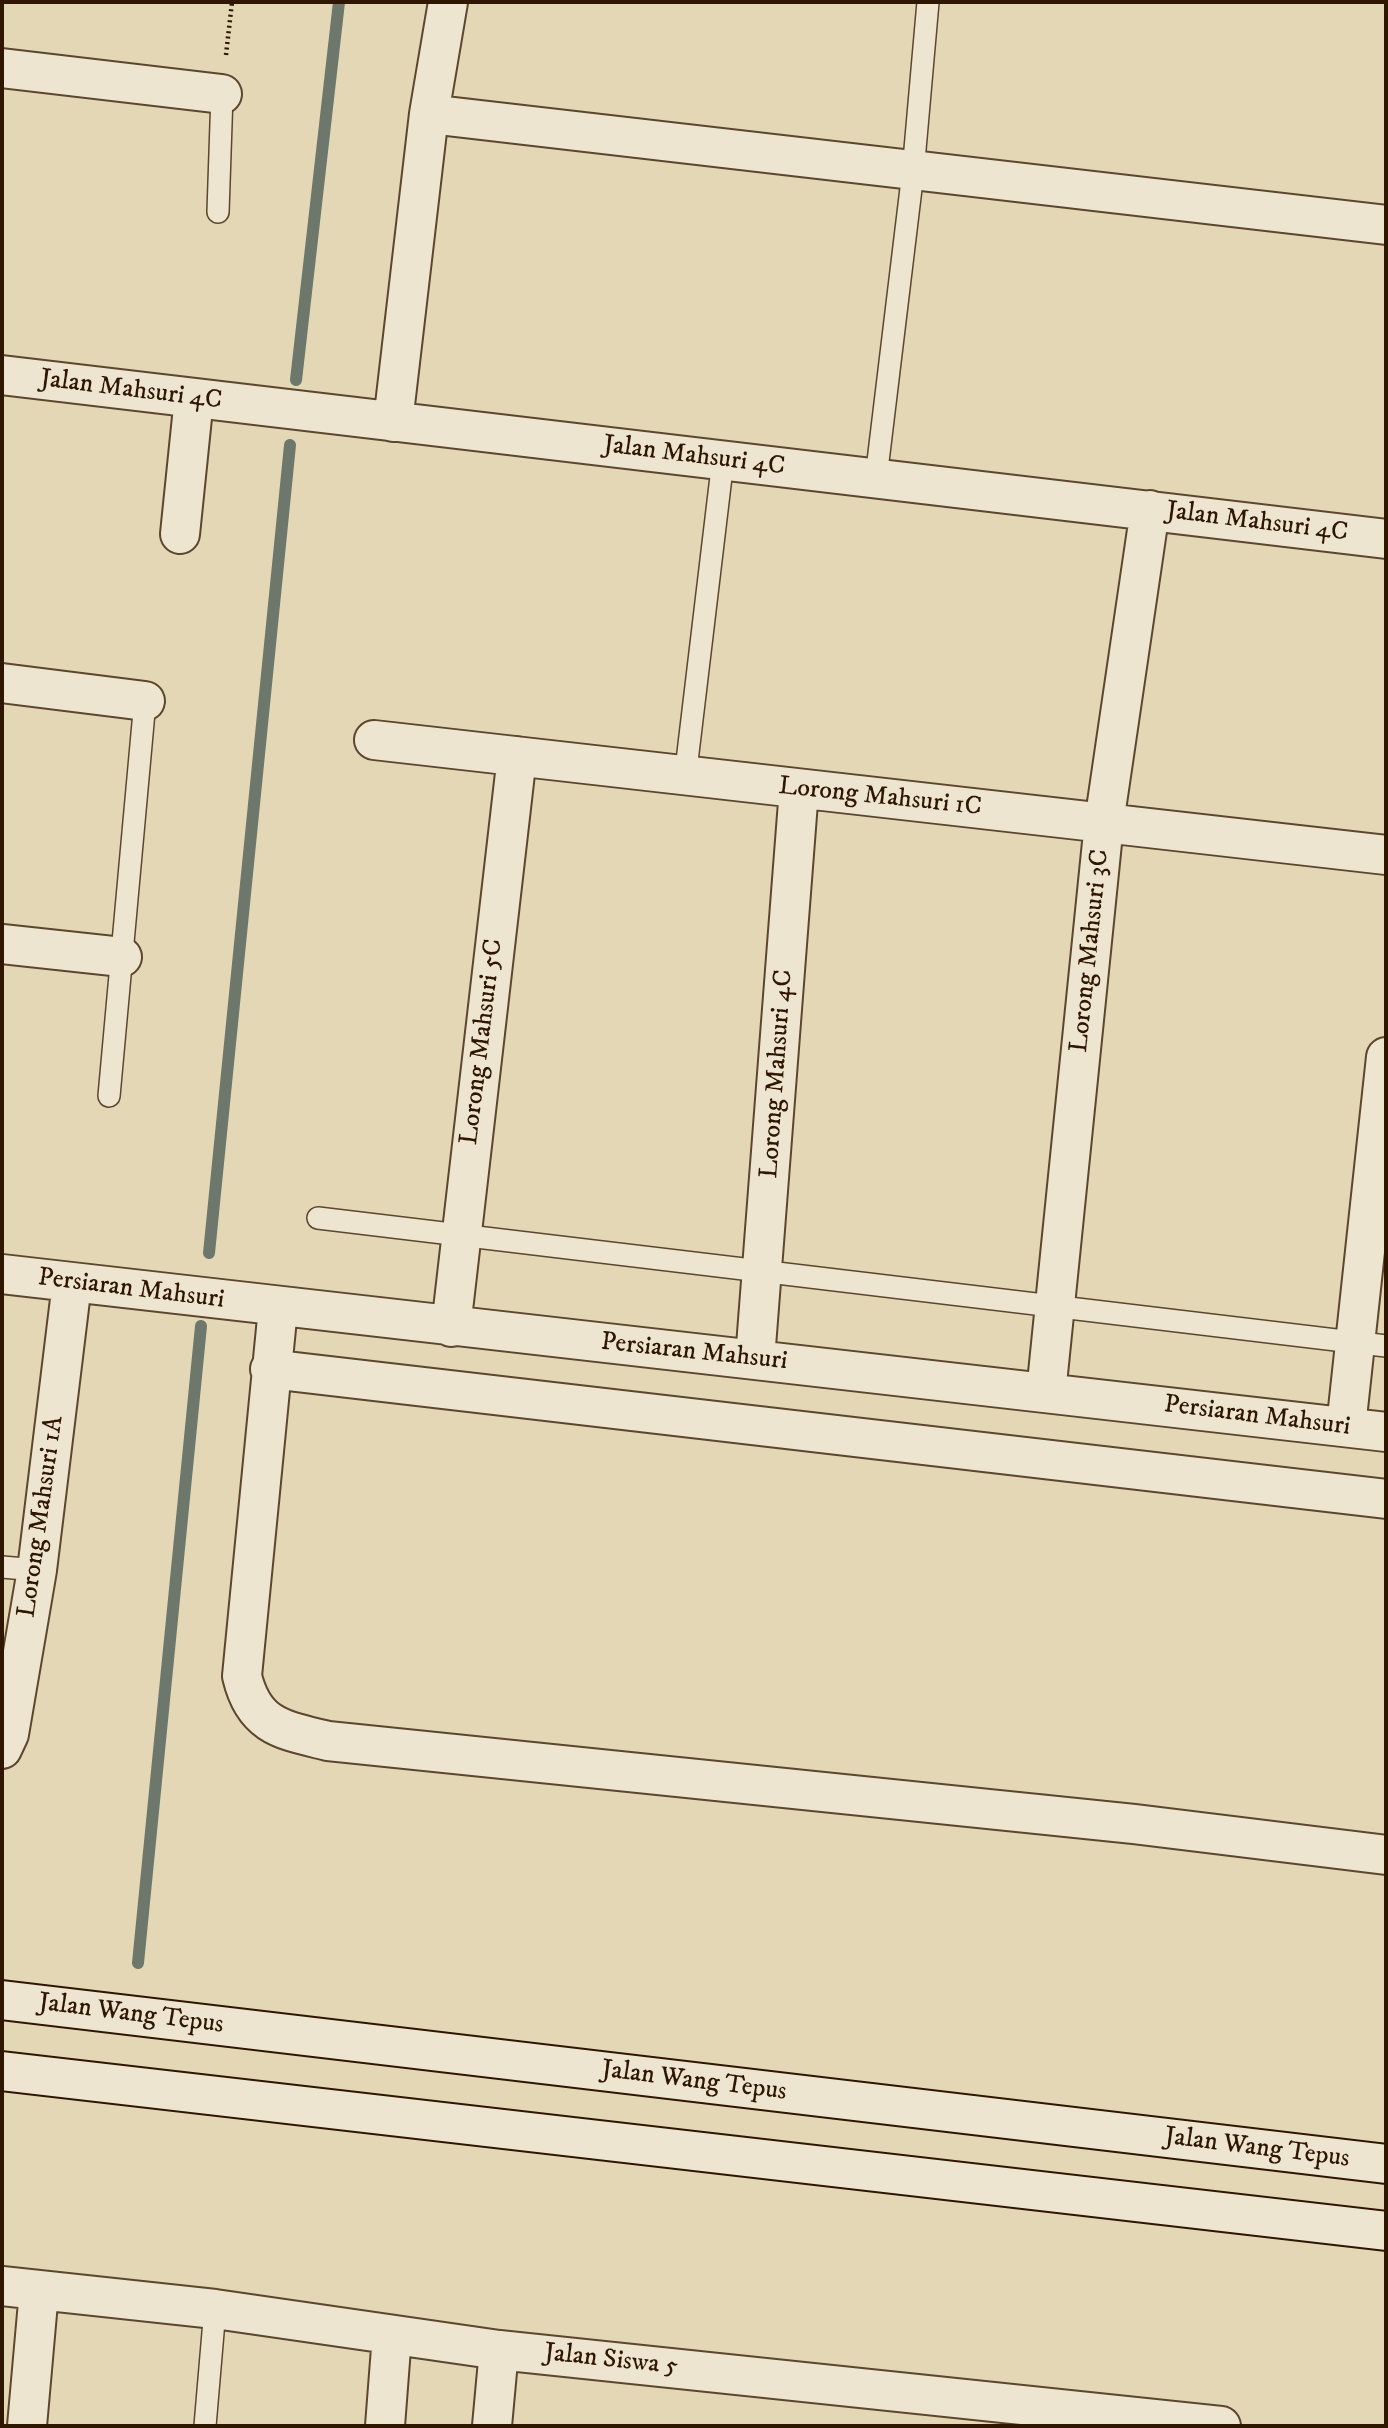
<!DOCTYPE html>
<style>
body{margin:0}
#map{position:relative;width:1388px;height:2428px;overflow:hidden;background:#e3d7b6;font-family:"IM FELL DW Pica",serif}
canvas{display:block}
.frame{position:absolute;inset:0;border:4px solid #2f1600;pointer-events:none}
</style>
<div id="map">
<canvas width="1388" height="2428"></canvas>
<div class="frame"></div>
</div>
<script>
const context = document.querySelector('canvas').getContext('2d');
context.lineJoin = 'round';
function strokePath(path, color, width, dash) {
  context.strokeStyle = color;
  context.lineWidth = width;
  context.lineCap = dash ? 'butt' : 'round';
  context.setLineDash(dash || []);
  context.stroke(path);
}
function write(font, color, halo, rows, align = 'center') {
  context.font = font + ' "IM FELL DW Pica",serif';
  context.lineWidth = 6;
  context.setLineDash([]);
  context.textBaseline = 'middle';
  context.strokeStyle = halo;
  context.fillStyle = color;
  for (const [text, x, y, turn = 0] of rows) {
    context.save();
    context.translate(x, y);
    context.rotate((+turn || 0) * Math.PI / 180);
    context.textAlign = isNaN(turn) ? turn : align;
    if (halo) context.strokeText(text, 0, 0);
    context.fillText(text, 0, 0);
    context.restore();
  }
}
strokePath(new Path2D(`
 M296 380 339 2
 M209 1253 290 445
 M138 1963 201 1326`), '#6d776c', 12);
const service = new Path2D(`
 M218 212 222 94
 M876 478 913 172 928 2
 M685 778 723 460
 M109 1096 145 701
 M318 1218 1386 1346
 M2 1567 37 1570
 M205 2426 215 2309`);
const minor = new Path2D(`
 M2 68 222 94
 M429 114 1386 225
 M2 375 1386 539
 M393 422 429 114 448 2
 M180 534 194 398
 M2 683 145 701
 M374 740 1386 855
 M2 944 122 957
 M2 1274 1386 1432
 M278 1308 242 1676C254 1727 283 1730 328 1741L1134 1824 1386 1855
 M451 1327 517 756
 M755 1359 799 789
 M270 1369 1386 1499
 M1046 1393 1104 823 1150 510
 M1346 1427 1386 1057
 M2 1749 9 1734 37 1570 72 1283
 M2 2286 215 2309 499 2350 1221 2426
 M27 2426 39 2291
 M385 2426 392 2335
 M492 2426 499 2350`);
const secondary = new Path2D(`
 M2 2000 1386 2164
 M2 2071 1386 2231`);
strokePath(service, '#5c462e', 24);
strokePath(minor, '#5c462e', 42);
strokePath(secondary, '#2f1600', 42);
strokePath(new Path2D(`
 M226 55 232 2`), '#2f1600', 4.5, [2, 3.5]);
strokePath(service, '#ede5d0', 21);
strokePath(minor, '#ede5d0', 38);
strokePath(secondary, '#ede5d0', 38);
write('26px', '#2f1600', '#ede5d0', [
 ["Jalan Mahsuri 4C",131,391,7],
 ["Jalan Mahsuri 4C",694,457,7],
 ["Jalan Mahsuri 4C",1257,523,7],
 ["Lorong Mahsuri 1C",880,798,6],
 ["Lorong Mahsuri 3C",1091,951,-84],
 ["Lorong Mahsuri 5C",483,1042,-83],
 ["Lorong Mahsuri 4C",778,1074,-86],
 ["Persiaran Mahsuri",131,1290,7],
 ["Persiaran Mahsuri",694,1353,6],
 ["Persiaran Mahsuri",1257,1417,7],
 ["Lorong Mahsuri 1A",42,1517,-82],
 ["Jalan Wang Tepus",131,2015,7],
 ["Jalan Wang Tepus",694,2082,7],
 ["Jalan Wang Tepus",1257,2149,7],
 ["Jalan Siswa 5",611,2361,6]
]);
</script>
